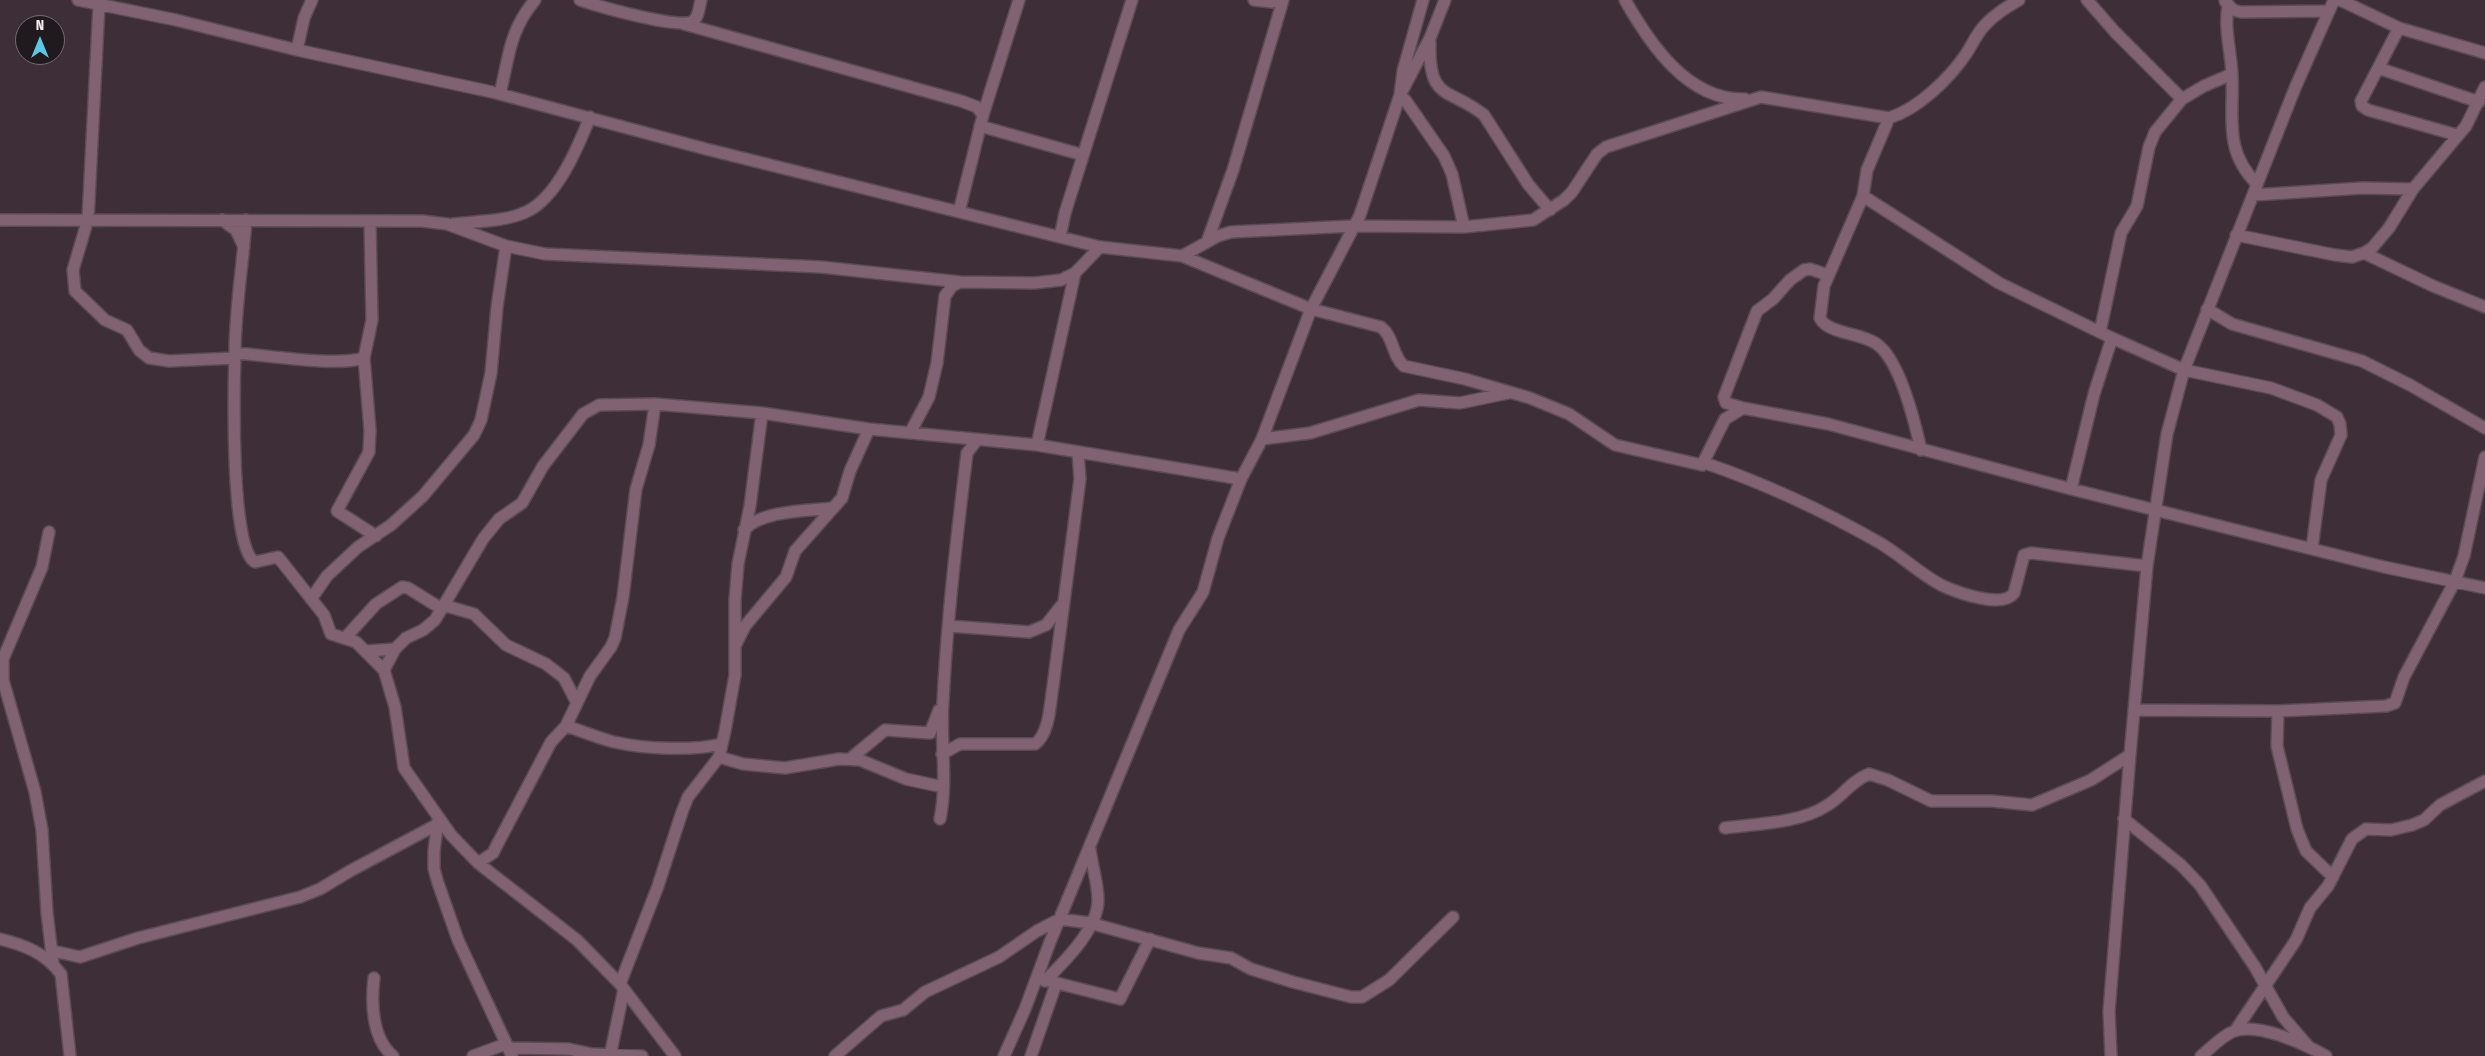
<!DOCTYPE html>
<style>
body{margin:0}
#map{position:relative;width:2485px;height:1056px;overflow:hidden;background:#3e2e37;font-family:"Fira Sans Condensed",sans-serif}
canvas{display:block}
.north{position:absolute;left:15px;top:15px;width:50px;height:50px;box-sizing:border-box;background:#20191d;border:1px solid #746c71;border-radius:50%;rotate:0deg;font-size:14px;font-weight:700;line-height:20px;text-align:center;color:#f3e9ee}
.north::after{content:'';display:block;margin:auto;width:18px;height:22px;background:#5dc7e8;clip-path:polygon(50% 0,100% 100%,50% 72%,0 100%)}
</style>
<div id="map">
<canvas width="2485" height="1056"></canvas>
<div class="north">N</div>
</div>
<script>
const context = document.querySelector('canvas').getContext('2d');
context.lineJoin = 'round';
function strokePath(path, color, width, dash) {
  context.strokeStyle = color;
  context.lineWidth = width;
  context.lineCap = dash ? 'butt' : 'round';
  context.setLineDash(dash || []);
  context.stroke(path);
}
const minor = new Path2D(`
 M78 0 176 20 297 50 492 92 706 149 1100 247 1182 256 1218 236 1231 232 1353 226 1464 227 1533 220 1564 200 1572 192 1597 154 1606 147 1761 97 1889 118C1918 109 1949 79 1966 54 1972 45 1977 33 1985 25 1995 14 2007 7 2019 0
 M580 0C598 6 680 30 693 21 699 17 699 7 701 0
 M1254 0 1272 2 1278 0
 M1423 0 1403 71 1400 95 1406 101 1444 156 1452 174 1464 227
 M1625 0C1650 44 1688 101 1745 99
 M2087 0 2115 32 2182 99
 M2340 0 2399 28 2485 53
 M2225 1 2233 10 2241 12 2329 11
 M99 5 88 219 73 270 75 291 105 320 127 330 139 350 149 358 169 361 235 358
 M2228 5C2224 30 2231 51 2232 75 2234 117 2223 150 2257 184
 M684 24 961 101 977 107 983 115
 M2399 28 2361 101 2362 106 2368 110 2457 135
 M1430 42C1428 102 1449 87 1484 115L1528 184 1550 210
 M297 50 304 18 312 0
 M2378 68 2479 102
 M500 94C509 57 509 31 535 0
 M1889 118 1867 170 1863 196 1824 286 1820 318C1827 334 1864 333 1878 345 1900 362 1915 423 1921 450
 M980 126 1083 155
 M2253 195 2363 188 2413 189
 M1863 196 1999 283 2112 338 2184 370 2271 388 2317 405 2337 417 2340 424 2341 435 2321 480 2312 548
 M959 212 983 115 1019 0
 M0 220 422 221 447 224 506 246 545 254 821 267 960 282 1034 283 1061 280 1075 273 1100 247
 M222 220 236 230 244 247
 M246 220C243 264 235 309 235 353 234 385 230 550 255 562L278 557 324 615 331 634 356 642 384 670 395 707 404 768 451 835 478 863 577 940 620 984 675 1056
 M453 224C476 221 504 222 526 212 557 198 578 147 590 117
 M2236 235 2335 255 2352 257 2364 253 2372 248 2389 228 2413 189 2466 126 2485 87
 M1060 237 1065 213 1132 0
 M1207 242 1233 170 1283 0
 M2364 253 2433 286 2485 307
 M1182 256 1311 309 1381 327C1394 337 1392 356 1404 366L1465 379 1530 398 1569 414 1615 445 1702 465 1725 419 1743 408 1828 424 2071 489 2384 567 2485 588
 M2207 309 2232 324 2362 361 2410 385 2485 428
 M2100 332 2121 233 2137 206 2149 147 2155 132 2182 99 2204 86 2232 74
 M235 353C267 355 335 367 364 358L372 320 370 221
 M364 358 370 430 369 452 337 511 376 536
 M1743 408 1726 403 1724 397 1757 311 1773 299 1790 280 1804 270 1810 269 1828 275
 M910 433 929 397 937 363 945 296 952 286 960 282
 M1262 439 1310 433 1419 400 1460 403 1508 393
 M1037 445 1075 273
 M1705 463C1766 484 1824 511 1880 543 1902 556 1921 575 1943 586 1959 593 2003 609 2014 593L2024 555 2031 553 2147 566
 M2071 489 2094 394 2112 338
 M744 530C762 510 808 511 833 508
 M49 532 42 567 3 659V680L35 792 42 830 47 913 53 963
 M311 599 327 576 358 547 391 525 423 496 474 435 481 420 491 373 497 307 506 246
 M443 605 474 614 506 645 546 664 564 678 577 703
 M949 626 1029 632 1046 625 1061 606
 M345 638 376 604 402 587 408 588 442 609
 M736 644 745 626 786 577 795 551 842 498 850 471 869 429
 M367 651 395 649
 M384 670 395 649 406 638 423 630 435 620 483 539 499 519 522 503 543 466 583 414 599 405 655 404 762 413 869 429 1037 445 1241 479
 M2134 710 2278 711 2386 706 2395 703 2404 677 2455 581 2464 556 2485 457
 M2278 711 2277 746 2297 829 2306 851 2333 877
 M566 726C582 731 598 738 614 742 645 749 692 751 722 744
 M942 754 960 744H1035C1050 733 1050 703 1053 686L1080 479 1078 453
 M719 757 743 764 785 768 839 759 860 760 906 779 943 787
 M850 759 885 730 930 733 939 710
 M940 819C948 781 940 741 943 702 947 619 957 535 967 453L977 440
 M2124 819 2181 865 2200 885 2255 967 2283 1017 2309 1047
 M438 820 434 851V869L438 883 458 940 512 1056
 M1725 828C1755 824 1801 823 1826 806 1842 797 1851 781 1869 774L1888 780 1931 801H1991L2032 805 2091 780 2130 755
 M478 863 493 853 497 845 551 742 566 726 590 676 611 647 615 638 623 597 636 489 649 445 655 404
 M0 939C25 945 45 953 61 974L70 1056
 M53 951 80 957 138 938 300 897 320 889 350 871 438 824
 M374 978C371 1003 372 1039 393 1056
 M1037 978 1120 999 1150 939
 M1045 981C1064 962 1098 929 1098 900 1098 883 1092 866 1090 849
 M620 984 658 886 682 812 688 797 719 757 725 731 735 675V600L738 564 750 506 762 413
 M2235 1031 2296 940 2310 908 2328 886 2352 839 2366 829 2391 830 2412 825 2424 820 2440 805 2485 781
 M508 1048 569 1049 592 1054 642 1056
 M473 1056 506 1044
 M610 1056 624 989
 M835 1056 881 1016 903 1010 925 992 999 957 1037 931 1060 919 1090 923 1198 953 1231 958 1251 969 1293 982 1351 997H1362L1389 980 1453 917
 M1004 1056 1025 1009 1050 942 1179 630 1203 592 1218 538 1241 479 1262 439 1311 309 1360 215 1400 95 1430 38 1445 0
 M1031 1056 1056 984
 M2111 1056 2109 1011 2130 755 2147 566 2167 434 2184 370 2295 88 2334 0
 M2201 1056C2211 1048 2221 1037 2232 1032 2256 1021 2305 1044 2326 1056`);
strokePath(minor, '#5b4c54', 14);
strokePath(minor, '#816273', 11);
</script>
